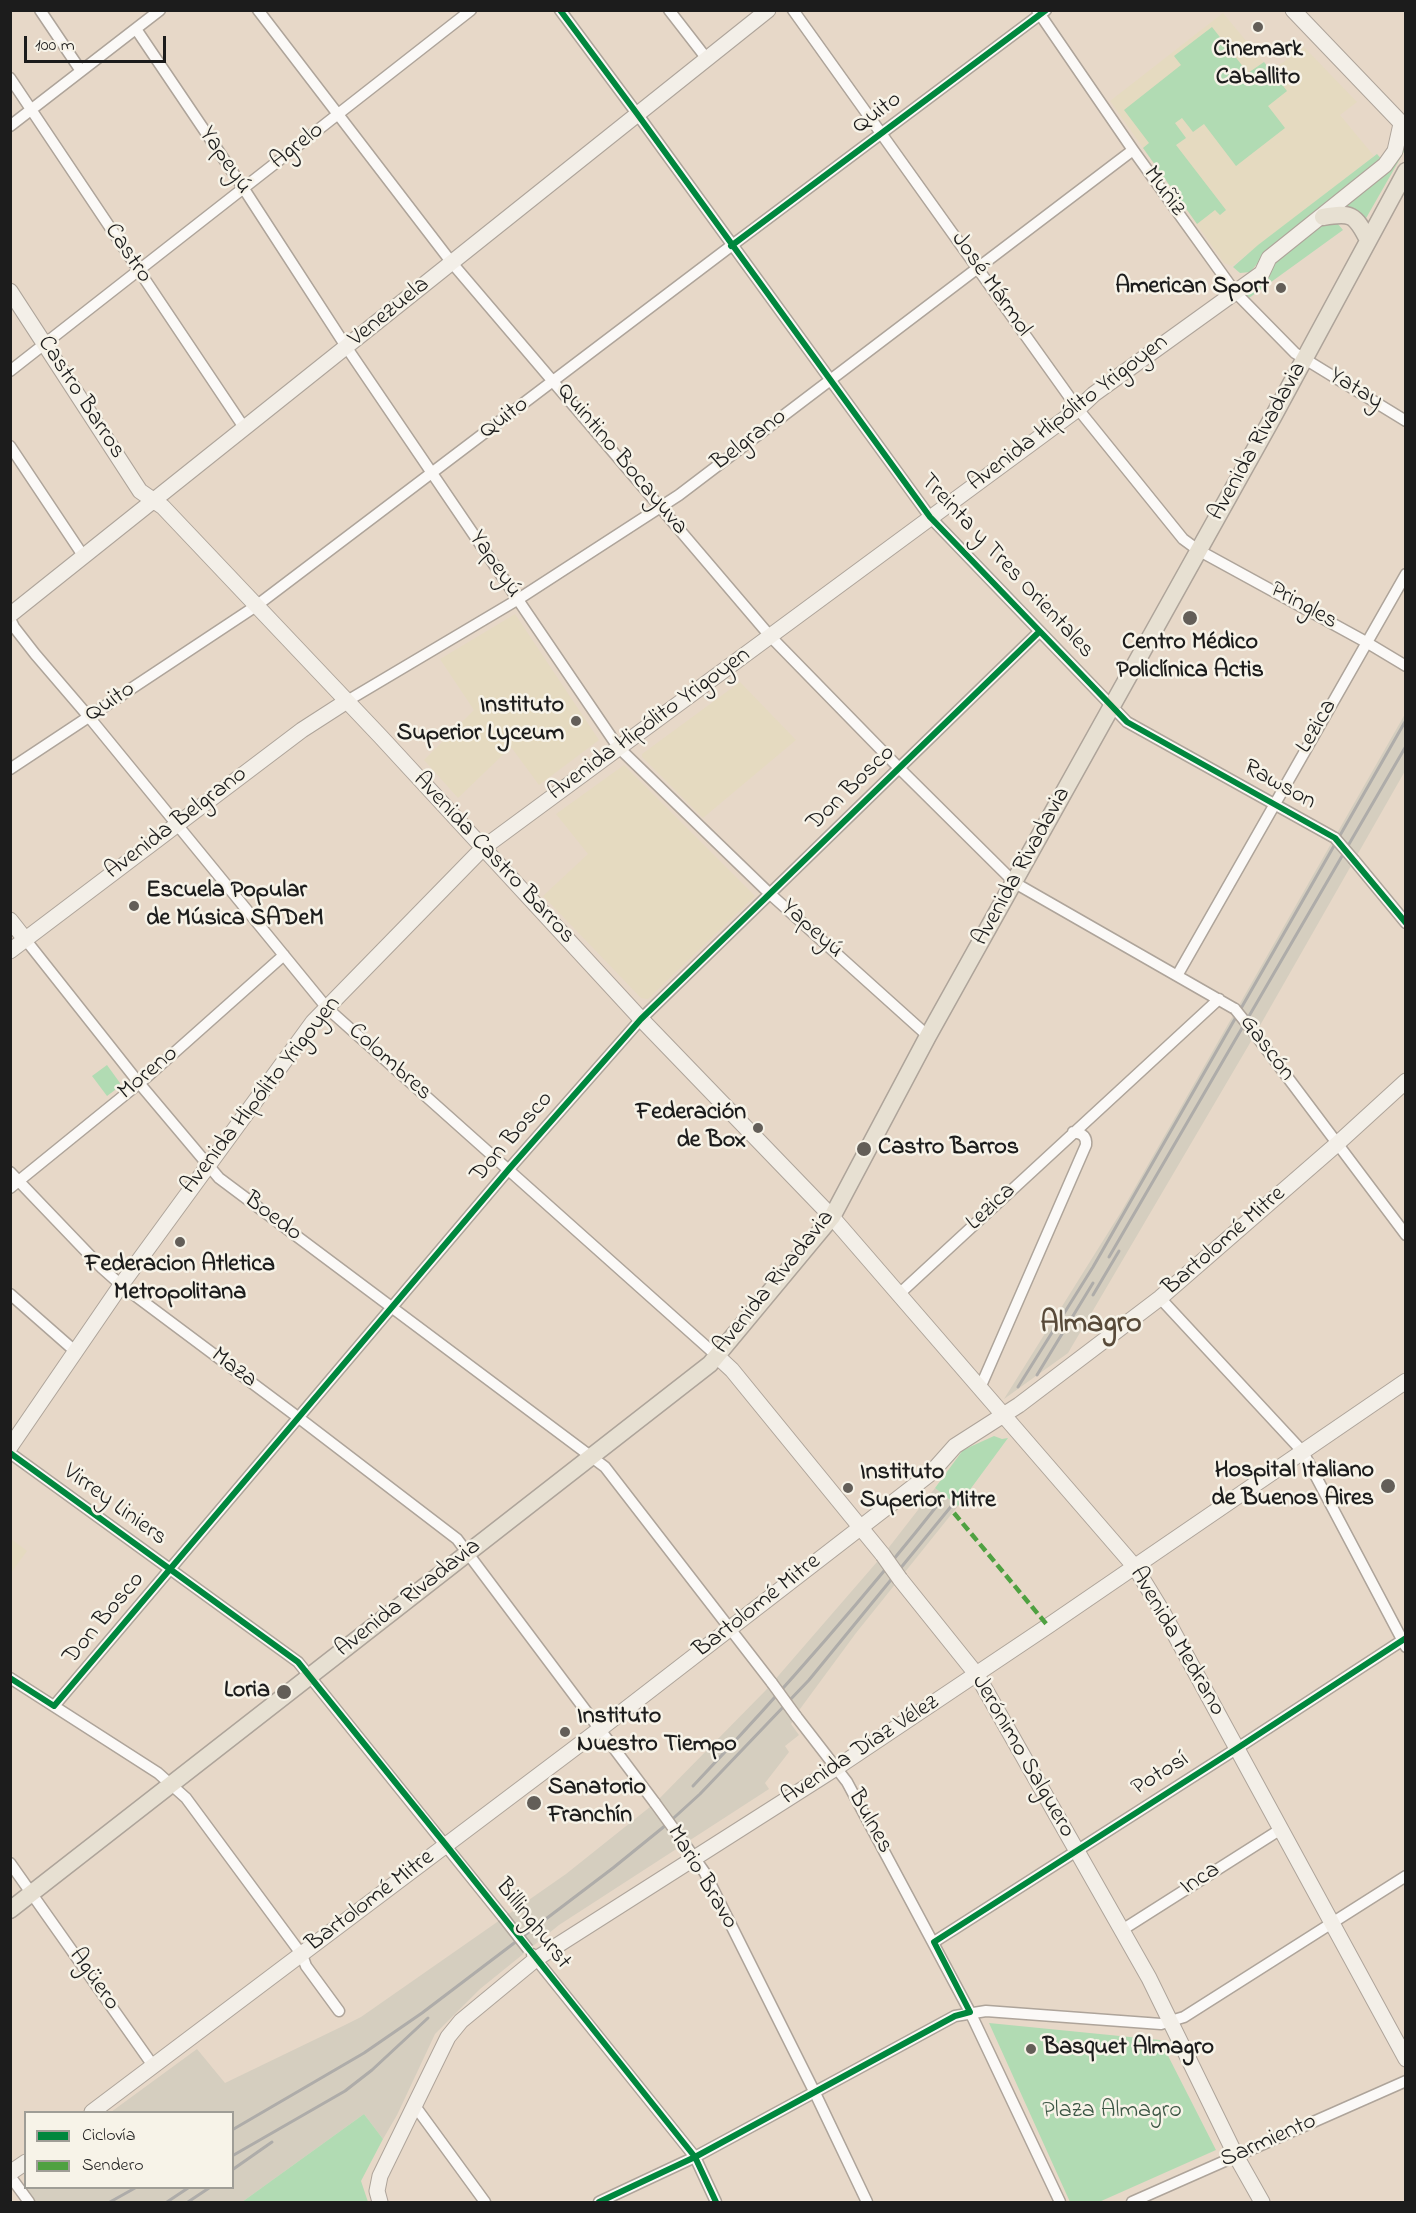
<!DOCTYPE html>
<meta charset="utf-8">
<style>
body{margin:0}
#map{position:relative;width:1416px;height:2213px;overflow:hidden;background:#e7d8c8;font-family:"Indie Flower",sans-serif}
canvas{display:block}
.frame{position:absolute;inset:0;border:12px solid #1c1c1c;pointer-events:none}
.legend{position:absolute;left:24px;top:2111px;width:210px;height:78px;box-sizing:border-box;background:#f7f3e8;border:2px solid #9f9d96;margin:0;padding:8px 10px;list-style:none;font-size:18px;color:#1c1c1c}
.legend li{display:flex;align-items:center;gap:12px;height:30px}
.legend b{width:30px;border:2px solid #9f9d96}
.scale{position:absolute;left:24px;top:36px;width:142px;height:27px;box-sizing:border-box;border:3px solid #1c1c1c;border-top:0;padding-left:8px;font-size:18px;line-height:21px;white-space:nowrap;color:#1c1c1c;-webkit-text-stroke:4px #f7f3e8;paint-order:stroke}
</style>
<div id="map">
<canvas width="1416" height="2213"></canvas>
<div class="frame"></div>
<ul class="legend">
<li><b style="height:8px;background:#00873e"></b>Ciclovía</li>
<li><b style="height:8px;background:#4fa141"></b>Sendero</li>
</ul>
<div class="scale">100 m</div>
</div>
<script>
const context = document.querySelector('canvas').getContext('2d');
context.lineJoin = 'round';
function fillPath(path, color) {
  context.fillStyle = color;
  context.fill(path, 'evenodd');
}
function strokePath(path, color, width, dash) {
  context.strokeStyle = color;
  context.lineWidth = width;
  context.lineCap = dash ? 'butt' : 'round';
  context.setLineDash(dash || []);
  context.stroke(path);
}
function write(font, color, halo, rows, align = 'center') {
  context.font = font + ' "Indie Flower",sans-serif';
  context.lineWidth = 5;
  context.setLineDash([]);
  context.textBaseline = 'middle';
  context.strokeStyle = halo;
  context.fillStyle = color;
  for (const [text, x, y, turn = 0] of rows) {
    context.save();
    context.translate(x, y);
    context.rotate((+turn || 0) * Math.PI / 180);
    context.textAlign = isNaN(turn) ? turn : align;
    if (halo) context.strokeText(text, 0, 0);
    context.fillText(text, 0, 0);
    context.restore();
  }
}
fillPath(new Path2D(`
 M1223 13 1271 71 1304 47 1357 102 1340 115 1374 156 1232 266 1224 263 1110 101Z
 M515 614 599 740 539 785 511 747 458 798 424 760 474 710 440 659Z
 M740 682 796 740 703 818 642 757V754Z
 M624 765 755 896 648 999 641 998 543 896 588 854 556 814Z
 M11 1539 27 1551 11 1573Z`), '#e5dac0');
fillPath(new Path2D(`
 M1405 714V771L1250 1043 1068 1353 1004 1399 1121 1212Z
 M935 1488 958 1506 856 1633 800 1709 791 1724 799 1735 785 1746 789 1752 765 1783 769 1789 559 1925 480 1989 435 2034 397 2115 383 2139 364 2114 242 2202H36L26 2188H232V2112H111L197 2049 225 2083 343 2026 361 2017 566 1874 655 1803 766 1690 883 1555Z`), '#d5cebf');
fillPath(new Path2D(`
 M1212 27 1248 73 1264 62 1287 91 1268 106 1285 128 1236 166 1204 124 1193 132 1182 118 1175 123 1186 138 1176 145 1226 210 1220 215 1215 210 1197 224 1143 148 1149 143 1124 110 1181 65 1174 56Z
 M1401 144 1405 150 1365 220 1341 207Z
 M1377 154 1384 162 1265 255 1250 272 1240 273 1233 267 1258 245Z
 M1327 221 1337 223 1343 230 1249 298 1245 293 1274 262Z
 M107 1065 120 1083 119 1087 107 1096 92 1076Z
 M994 1436 1002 1439 1008 1438 958 1506 935 1488 963 1450Z
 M989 2023 1160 2040 1216 2150 1099 2202H1070Z
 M364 2114 383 2139 361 2181 368 2202H242Z`), '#b1dbb3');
const street = new Path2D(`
 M40 10 81 71
 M258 10 452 263 770 636 900 769 1015 883 1235 1009
 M560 10 638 115 930 517 1127 722 1335 838
 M669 10 707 59
 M793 10 1078 409 1183 539 1198 550 1366 642 1406 666
 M1037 10 1133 150 1235 292 1295 353 1406 421
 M136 29 244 189 347 348 618 747 769 893 928 1036
 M10 78 245 429
 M10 126 160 10
 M10 371 471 10
 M10 446 84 557
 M10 619 14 627 35 654 89 717 327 1008 717 1356
 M347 701 517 600 679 495 1133 150
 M10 769 256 606 731 246 1046 10
 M1354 860 1406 923
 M25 939 139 1083 219 1178 605 1467 772 1683
 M1178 974 1406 574
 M1255 1034 1406 1235
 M10 1172 102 1268 121 1285 299 1418 457 1539 655 1803
 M10 1188 148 1076 284 955
 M10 1294 76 1352
 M898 1295 1219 999
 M1160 1298 1303 1452 1406 1647
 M980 1388 1086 1145C1087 1136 1081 1133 1073 1132
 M10 1453 298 1662 503 1917
 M10 1678 158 1773 186 1798 302 1955 306 1966 339 2011
 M54 1706 509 1169 641 1019 1039 632
 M796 1716 847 1782 970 2012 1060 2202
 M684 1843 705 1873 815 2093 867 2202
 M10 1863 154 2067
 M1122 1930 1281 1829
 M934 1942 1236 1749 1406 1638
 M532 1954 695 2157 716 2202
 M415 2106 485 2202
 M10 2176 29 2202
 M599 2202 695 2157 955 2016 986 2011 1161 2024 1184 2017 1406 1876
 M1132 2202 1406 2081`);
const secondary = new Path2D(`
 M1293 10 1406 128
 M10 291 140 491 163 507 381 737 641 1019 832 1217 1135 1567 1162 1611 1406 2059
 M10 615 768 10
 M10 920 25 939
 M10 951 302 730 347 701
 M717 1356 732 1370 883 1555
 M10 1447 121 1285 313 1022 483 848 1078 409 1094 394 1262 273 1269 258 1385 165 1395 151 1401 124
 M900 1579 977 1675 1149 1978 1236 2156 1262 2202
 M92 2112 600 1729 931 1473 955 1446 1019 1405 1160 1298 1337 1144 1406 1081
 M10 2173 26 2162
 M380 2202 377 2191 380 2176 448 2037 461 2021 536 1959 836 1768 1048 1626 1406 1381`);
const primary = new Path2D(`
 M1323 217C1351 212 1355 214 1368 240
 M10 1910 710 1364 832 1217 928 1036 1273 417 1406 171`);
strokePath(street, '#aea49a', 13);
strokePath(secondary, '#aea49a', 17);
strokePath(primary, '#aea49a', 19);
strokePath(street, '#fbf9f7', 10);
strokePath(secondary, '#f3efe8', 15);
strokePath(primary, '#e7e0d2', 16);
strokePath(new Path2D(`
 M1109 1257 1406 746
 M1093 1295 1119 1251
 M1037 1375 1093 1283
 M1018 1387 1093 1267 1406 720
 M693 1786C781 1693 865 1597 944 1497
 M232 2130 364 2053 422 2013 613 1868 666 1825 700 1794 809 1680 953 1504
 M232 2156 345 2091 372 2070 428 2018
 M232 2170 272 2142
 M110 2202 135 2188
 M167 2202 188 2188
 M188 2202 209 2188`), '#aeaca9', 3);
const streetBridge = new Path2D(`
 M1335 838 1354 860
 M1235 1009 1255 1034
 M772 1683 796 1716
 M655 1803 684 1843
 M503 1917 528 1949`);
const secondaryBridge = new Path2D(`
 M883 1555 900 1579`);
strokePath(streetBridge, '#aea49a', 13, []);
strokePath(secondaryBridge, '#aea49a', 17, []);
strokePath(streetBridge, '#fbf9f7', 10);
strokePath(secondaryBridge, '#f3efe8', 15);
strokePath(new Path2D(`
 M954 1513 1048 1626`), '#4fa141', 4.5, [9, 4.5]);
strokePath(new Path2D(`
 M560 10 638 115 930 517 1127 722 1335 838 1406 923
 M731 246 1046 10
 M10 1453 298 1662 446 1845 695 2157 716 2202
 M10 1678 54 1706 509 1169 641 1019 1039 632
 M599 2202 695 2157 955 2016 970 2012 934 1942 1236 1749 1406 1638`), '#00873e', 6);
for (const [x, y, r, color] of [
 [1258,27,6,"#635e58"],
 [1281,288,6,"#635e58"],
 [1190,618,8,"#635e58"],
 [576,721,6,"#635e58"],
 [134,906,6,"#635e58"],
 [758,1128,6,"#635e58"],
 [864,1149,8,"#635e58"],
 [180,1242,6,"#635e58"],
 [1388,1486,8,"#635e58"],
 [848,1488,6,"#635e58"],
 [284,1692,8,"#635e58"],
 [565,1732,6,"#635e58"],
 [534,1803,8,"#635e58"],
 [1031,2049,6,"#635e58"]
]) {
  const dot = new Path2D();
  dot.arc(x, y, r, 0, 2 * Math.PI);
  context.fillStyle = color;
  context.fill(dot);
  strokePath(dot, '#f7f3e8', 2);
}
write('bold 24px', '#1c1c1c', '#f7f3e8', [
 ["Cinemark",1258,51,"center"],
 ["Caballito",1258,79,"center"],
 ["American Sport",1269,288,"right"],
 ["Centro Médico",1190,644,"center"],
 ["Policlínica Actis",1190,672,"center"],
 ["Instituto",564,707,"right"],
 ["Superior Lyceum",564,735,"right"],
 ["Escuela Popular",146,892],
 ["de Música SADeM",146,920],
 ["Federación",746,1114,"right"],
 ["de Box",746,1142,"right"],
 ["Castro Barros",878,1149],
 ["Federacion Atletica",180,1266,"center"],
 ["Metropolitana",180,1294,"center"],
 ["Hospital Italiano",1374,1472,"right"],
 ["de Buenos Aires",1374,1500,"right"],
 ["Instituto",860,1474],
 ["Superior Mitre",860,1502],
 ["Loria",270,1692,"right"],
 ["Instituto",577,1718],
 ["Nuestro Tiempo",577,1746],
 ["Sanatorio",548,1789],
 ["Franchín",548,1817],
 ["Basquet Almagro",1043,2049]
], 'left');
write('24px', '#1c1c1c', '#f7f3e8', [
 ["Quito",878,114,-37],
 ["Agrelo",298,147,-38],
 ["Yapeyú",224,161,56],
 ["Muñiz",1163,192,54],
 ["Castro",127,254,56],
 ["José Mármol",990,285,55],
 ["Venezuela",390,313,-39],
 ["Yatay",1355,390,31],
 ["Castro Barros",80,398,57],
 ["Avenida Hipólito Yrigoyen",1069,414,-37],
 ["Quito",505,419,-37],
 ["Belgrano",750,441,-37],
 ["Avenida Rivadavia",1259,442,-61],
 ["Quintino Bocayuva",621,460,50],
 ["Yapeyú",494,565,56],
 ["Treinta y Tres Orientales",1006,567,47],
 ["Pringles",1303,607,29],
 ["Quito",111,703,-34],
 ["Avenida Hipólito Yrigoyen",650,725,-36],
 ["Lezica",1318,727,-60],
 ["Rawson",1279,786,29],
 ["Don Bosco",852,789,-44],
 ["Avenida Belgrano",177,824,-37],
 ["Avenida Castro Barros",493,859,47],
 ["Avenida Rivadavia",1023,867,-61],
 ["Yapeyú",811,930,42],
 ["Gascón",1266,1049,53],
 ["Colombres",389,1063,42],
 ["Moreno",149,1074,-40],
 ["Avenida Hipólito Yrigoyen",262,1096,-52],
 ["Don Bosco",513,1138,-49],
 ["Lezica",992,1208,-43],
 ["Boedo",272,1218,37],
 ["Bartolomé Mitre",1225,1242,-41],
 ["Avenida Rivadavia",775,1283,-51],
 ["Maza",233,1369,37],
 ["Virrey Liniers",114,1506,36],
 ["Avenida Rivadavia",409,1599,-38],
 ["Bartolomé Mitre",758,1607,-38],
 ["Don Bosco",105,1619,-50],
 ["Avenida Medrano",1176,1642,60],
 ["Avenida Díaz Vélez",861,1751,-33],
 ["Jerónimo Salguero",1022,1757,60],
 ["Potosí",1161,1775,-32],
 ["Bulnes",869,1822,61],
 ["Mario Bravo",701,1878,59],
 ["Inca",1201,1880,-32],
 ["Bartolomé Mitre",371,1902,-37],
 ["Billinghurst",532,1925,52],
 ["Agüero",93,1980,55],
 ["Sarmiento",1269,2142,-24]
]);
write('24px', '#3b5644', '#f7f3e8', [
 ["Plaza Almagro",1112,2112]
]);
write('bold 30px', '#584a39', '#f7f3e8', [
 ["Almagro",1091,1326]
]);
</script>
